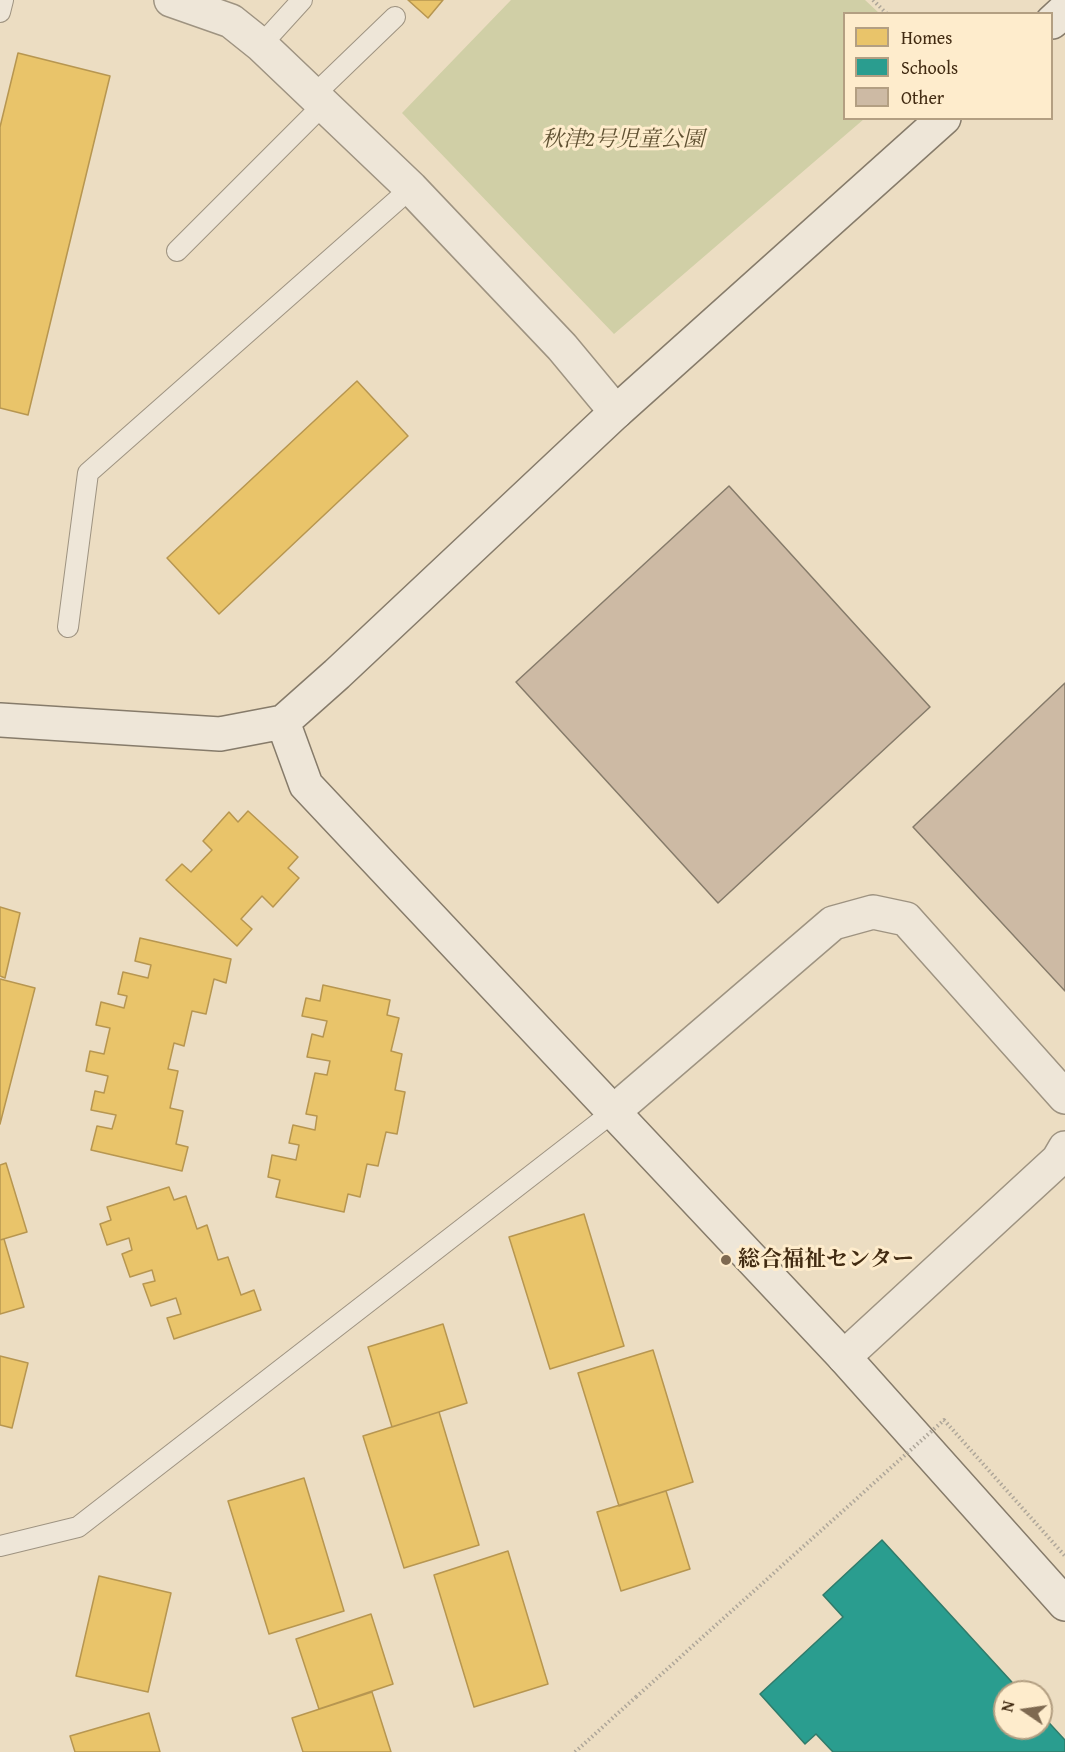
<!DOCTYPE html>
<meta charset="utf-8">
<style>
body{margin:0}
#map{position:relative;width:1065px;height:1752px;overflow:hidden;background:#ecddc2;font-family:"Gentium Book Plus",serif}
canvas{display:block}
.legend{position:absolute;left:843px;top:12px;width:210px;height:108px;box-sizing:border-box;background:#feeccc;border:2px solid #b39f82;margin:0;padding:8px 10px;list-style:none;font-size:18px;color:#422b12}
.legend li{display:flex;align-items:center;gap:12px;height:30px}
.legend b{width:30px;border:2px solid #b39f82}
.north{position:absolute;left:993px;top:1680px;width:60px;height:60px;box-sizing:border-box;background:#feeccc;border:2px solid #b39f82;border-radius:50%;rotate:283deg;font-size:16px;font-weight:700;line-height:24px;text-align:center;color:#422b12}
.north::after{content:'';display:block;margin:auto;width:21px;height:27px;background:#7e6950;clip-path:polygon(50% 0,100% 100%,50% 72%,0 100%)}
</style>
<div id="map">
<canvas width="1065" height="1752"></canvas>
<ul class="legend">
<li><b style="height:16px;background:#e9c46a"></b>Homes</li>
<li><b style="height:16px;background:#2a9d8f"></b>Schools</li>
<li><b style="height:16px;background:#cdbaa4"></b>Other</li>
</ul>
<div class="north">N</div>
</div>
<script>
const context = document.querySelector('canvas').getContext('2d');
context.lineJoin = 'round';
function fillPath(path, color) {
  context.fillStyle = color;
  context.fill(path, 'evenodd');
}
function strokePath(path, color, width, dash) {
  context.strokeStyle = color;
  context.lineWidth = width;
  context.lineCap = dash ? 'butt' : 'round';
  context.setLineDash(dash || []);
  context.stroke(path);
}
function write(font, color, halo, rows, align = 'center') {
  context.font = font + ' "Gentium Book Plus","Noto Serif JP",serif';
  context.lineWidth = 6;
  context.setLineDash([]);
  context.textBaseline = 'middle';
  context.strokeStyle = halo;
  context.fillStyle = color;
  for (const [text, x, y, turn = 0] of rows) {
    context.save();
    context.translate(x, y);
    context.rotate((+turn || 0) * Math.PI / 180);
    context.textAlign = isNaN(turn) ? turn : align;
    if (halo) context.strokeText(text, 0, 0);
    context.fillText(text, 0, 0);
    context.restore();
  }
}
fillPath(new Path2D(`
 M511 0H865L879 13 844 14V118L864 119 614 334 402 113Z`), '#d0cfa6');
const homes = new Path2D(`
 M408 0H443L428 18Z
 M18 53 110 76 28 415 0 408V127Z
 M357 381 408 436 219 614 167 558Z
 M248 811 298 857 288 868 299 878 273 907 262 896 241 919 252 929 237 946 166 880 182 864 191 872 212 850 203 841 229 812 238 822Z
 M0 907 20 913 5 978 0 976Z
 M140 938 231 959 226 983 214 979 206 1014 192 1011 184 1046 174 1043 168 1069 178 1071 170 1108 183 1111 176 1144 188 1147 182 1171 91 1150 97 1126 112 1129 116 1115 91 1110 95 1091 104 1093 108 1076 86 1071 90 1051 104 1054 110 1028 96 1025 101 1002 124 1008 127 996 118 994 123 972 148 978 151 965 135 961Z
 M0 979 35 988 0 1124Z
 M323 985 390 1000 387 1015 399 1018 391 1051 402 1054 395 1090 405 1092 397 1134 386 1132 378 1166 367 1164 360 1197 348 1194 344 1212 276 1197 280 1180 268 1177 272 1155 296 1160 299 1145 289 1143 293 1125 315 1130 317 1116 306 1114 315 1073 327 1075 330 1061 307 1057 312 1034 323 1037 327 1021 302 1016 306 998 320 1001Z
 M6 1163 27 1232 0 1240V1165Z
 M169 1187 174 1200 186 1196 197 1229 207 1225 218 1260 228 1257 241 1295 254 1290 261 1310 174 1339 167 1318 181 1314 176 1298 151 1306 143 1284 155 1281 152 1270 130 1277 122 1254 132 1250 129 1238 107 1245 100 1224 111 1220 107 1207Z
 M584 1214 624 1346 550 1369 509 1237Z
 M4 1239 24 1307 0 1314V1240Z
 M443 1324 467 1403 392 1427 368 1347Z
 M653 1350 693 1482 619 1506 578 1373Z
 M0 1356 28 1363 12 1428 0 1425Z
 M439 1412 479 1545 404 1568 363 1436Z
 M304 1478 344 1611 269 1634 228 1501Z
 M666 1491 690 1569 621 1591 597 1512Z
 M508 1551 548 1684 474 1707 434 1575Z
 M99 1576 171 1593 148 1692 76 1676Z
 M371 1614 393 1684 319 1709 296 1639Z
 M372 1692 391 1752H303L292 1718Z
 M149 1713 160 1752H75L70 1736Z`);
fillPath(homes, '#e9c46a');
strokePath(homes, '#b79650', 1.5);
const schools = new Path2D(`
 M882 1540 1021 1692H1005V1728H1041V1714L1065 1740V1752H833L816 1734 805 1744 760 1694 843 1617 823 1595Z`);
fillPath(schools, '#2a9d8f');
strokePath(schools, '#317b6a', 1.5);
const building = new Path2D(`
 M729 486 930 707 718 903 516 682Z
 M1065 683V991L913 827Z`);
fillPath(building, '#cdbaa4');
strokePath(building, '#867b6a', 1.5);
const lane = new Path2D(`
 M0 12 3 0
 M261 45 302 0
 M314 95 395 17
 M177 251 324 104
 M68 627 88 473 411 188
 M0 1546 78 1527 613 1112`);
const street = new Path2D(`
 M171 0 231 21 261 45 411 188 562 347 616 412
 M613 1112 833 923 873 912 906 919 1065 1097
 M844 1357 1058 1160 1065 1148`);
const secondary = new Path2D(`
 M1052 22 1065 10
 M0 720 220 734 283 722 337 674 616 412 944 118
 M283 722 306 785 844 1357 1065 1604`);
strokePath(lane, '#9e9381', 22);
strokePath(street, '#9e9381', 36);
strokePath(secondary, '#867b6a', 36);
strokePath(new Path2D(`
 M873 0 887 14
 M575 1752 636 1697`), '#aea699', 4, [1.5, 3]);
strokePath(lane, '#eee6d8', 20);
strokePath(street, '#eee6d8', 33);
strokePath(secondary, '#eee6d8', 33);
strokePath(new Path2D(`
 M636 1697 944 1420 1065 1556`), '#aea699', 4, [1.5, 3]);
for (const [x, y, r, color] of [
 [726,1260,6,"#7e6950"]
]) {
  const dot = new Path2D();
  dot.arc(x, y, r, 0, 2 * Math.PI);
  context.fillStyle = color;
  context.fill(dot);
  strokePath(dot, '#feeccc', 2);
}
write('italic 22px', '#605132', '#feeccc', [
 ["秋津2号児童公園",623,140]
]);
write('bold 22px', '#422b12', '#feeccc', [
 ["総合福祉センター",738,1260]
], 'left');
</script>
